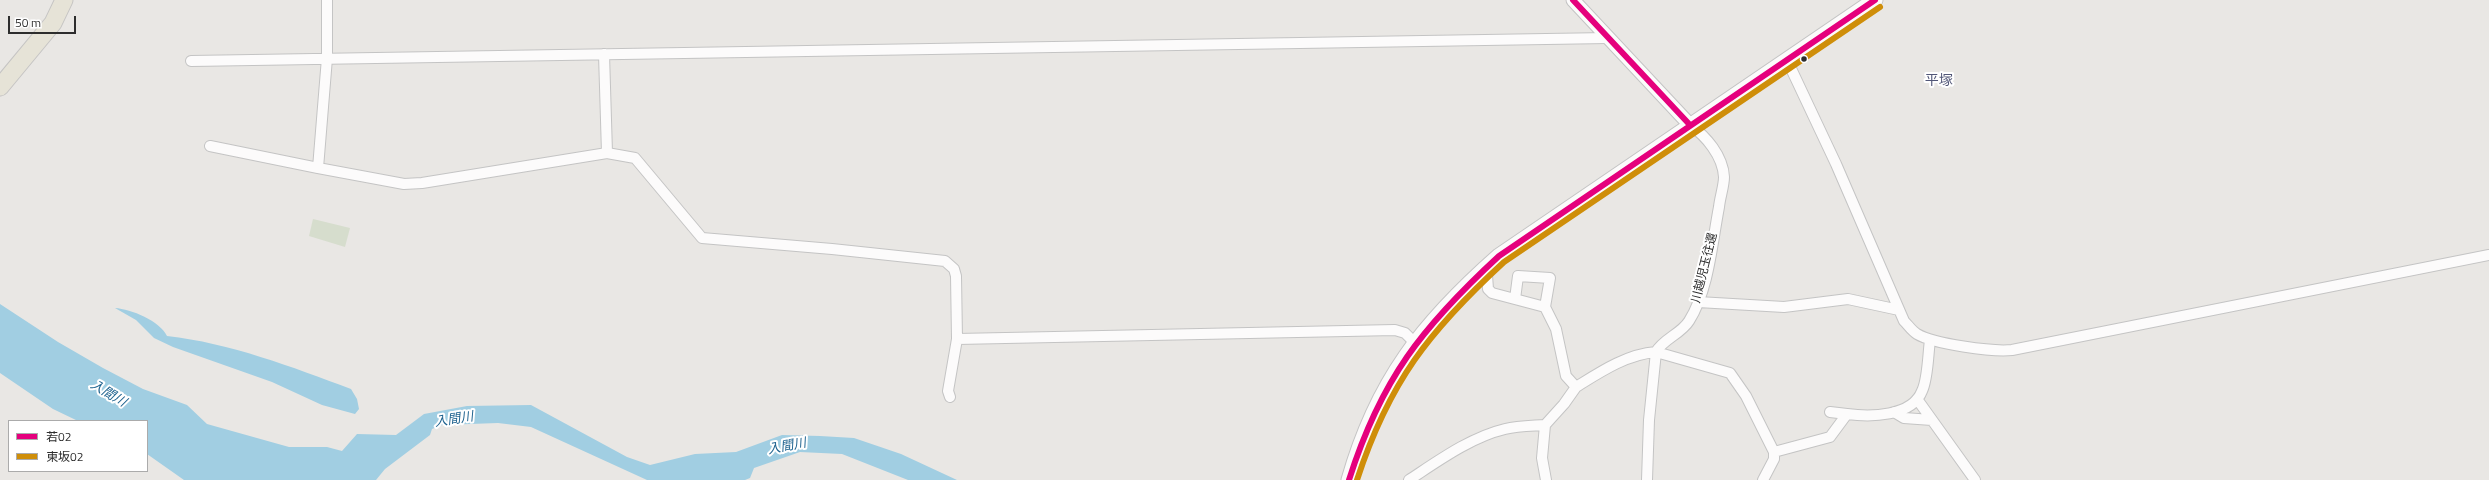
<!DOCTYPE html>
<meta charset="utf-8">
<style>
body{margin:0}
#map{position:relative;width:2489px;height:480px;overflow:hidden;background:#e9e7e4;font-family:"Titillium Web","Noto Sans JP",sans-serif}
canvas{display:block}
.legend{position:absolute;left:8px;top:420px;width:140px;height:52px;box-sizing:border-box;background:#fff;border:1px solid #ababab;margin:0;padding:5px 7px;list-style:none;font-size:12px;color:#2d2d2d}
.legend li{display:flex;align-items:center;gap:8px;height:20px}
.legend b{width:20px;border:1px solid #ababab}
.scale{position:absolute;left:8px;top:16px;width:68px;height:18px;box-sizing:border-box;border:2px solid #2d2d2d;border-top:0;padding-left:5px;font-size:12px;line-height:14px;white-space:nowrap;color:#2d2d2d;-webkit-text-stroke:3px #fff;paint-order:stroke}
</style>
<div id="map">
<canvas width="2489" height="480"></canvas>
<ul class="legend">
<li><b style="height:5px;background:#e5007d"></b>若02</li>
<li><b style="height:5px;background:#cf8e09"></b>東坂02</li>
</ul>
<div class="scale">50 m</div>
</div>
<script>
const context = document.querySelector('canvas').getContext('2d');
context.lineJoin = 'round';
function fillPath(path, color) {
  context.fillStyle = color;
  context.fill(path, 'evenodd');
}
function strokePath(path, color, width, dash) {
  context.strokeStyle = color;
  context.lineWidth = width;
  context.lineCap = dash ? 'butt' : 'round';
  context.setLineDash(dash || []);
  context.stroke(path);
}
function write(font, color, halo, rows, align = 'center') {
  context.font = font + ' "Titillium Web","Noto Sans JP",sans-serif';
  context.lineWidth = 4;
  context.setLineDash([]);
  context.textBaseline = 'middle';
  context.strokeStyle = halo;
  context.fillStyle = color;
  for (const [text, x, y, turn = 0] of rows) {
    context.save();
    context.translate(x, y);
    context.rotate((+turn || 0) * Math.PI / 180);
    context.textAlign = isNaN(turn) ? turn : align;
    if (halo) context.strokeText(text, 0, 0);
    context.fillText(text, 0, 0);
    context.restore();
  }
}
fillPath(new Path2D(`
 M313 219 350 228 345 247 309 236Z`), '#d6ddcd');
fillPath(new Path2D(`
 M0 304 58 342 103 368 143 389 187 405 207 424 289 447H327L342 451 357 434 396 435 424 414 467 406 531 405 627 457 650 465 695 454 736 452 782 435 820 436 854 438 901 454 957 480H908L842 454 800 452 754 468 750 478 745 480H647L531 427 498 423 442 425 432 429 430 435 385 469 376 480H184L147 454V421H78L53 409 0 373Z
 M115 308C131 309 160 321 167 336 230 343 292 367 351 389L357 399 359 409 355 414 322 405 272 382 173 347 154 338 136 320Z`), '#a1cee2');
const minor = new Path2D(`
 M327 0V58L318 168 404 184 422 183 607 153 635 158 702 238 832 249 945 261 954 269 956 276 957 339 948 391 950 397
 M604 54 607 153
 M1787 60 1836 164 1904 321C1908 325 1912 331 1917 334 1934 344 1992 352 2012 350L2489 255
 M191 61 1608 38
 M210 146 318 168
 M1515 299 1518 276 1550 278 1545 307
 M1698 302 1784 307 1848 299 1899 310
 M957 339 1395 330 1405 333 1414 342
 M1576 387C1600 372 1627 354 1656 352L1730 373 1746 396 1774 452V459L1763 480
 M1917 399 1975 480
 M1830 412 1847 414
 M1894 412 1904 418 1932 420
 M1545 425 1542 458 1546 480
 M1774 452 1830 437 1847 414C1870 417 1912 417 1922 391 1928 379 1928 354 1930 340
 M1409 480C1438 461 1471 437 1505 429 1518 426 1531 426 1545 425L1564 404 1576 387 1566 376 1556 329 1545 307 1492 293 1488 289 1487 275 1483 270
 M1647 480 1649 420 1656 352C1663 339 1681 334 1689 321 1709 289 1712 243 1719 207 1720 197 1724 186 1724 177 1723 156 1706 136 1690 125`);
const tertiary = new Path2D(`
 M1573 0 1690 125`);
const secondary = new Path2D(`
 M1349 480C1377 381 1423 323 1499 256L1875 0`);
const primary = new Path2D(`
 M0 87 53 23 64 0`);
strokePath(minor, '#c4c4c4', 12);
strokePath(tertiary, '#c4c4c4', 15);
strokePath(secondary, '#c4c4c4', 17);
strokePath(primary, '#c5c4c3', 19);
strokePath(minor, '#fcfbfb', 10);
strokePath(tertiary, '#fcfbfb', 13);
strokePath(secondary, '#fcfbfb', 15);
strokePath(primary, '#e6e3d7', 17);
strokePath(new Path2D(`
 M1573 0 1690 125
 M1349 480C1381 379 1422 327 1499 256L1875 0`), '#e5007d', 6);
strokePath(new Path2D(`
 M1357 480C1389 382 1429 331 1504 262L1880 7`), '#cf8e09', 6);
for (const [x, y, r, color] of [
 [1804,59,3.5,"#2d2d2d"]
]) {
  const dot = new Path2D();
  dot.arc(x, y, r, 0, 2 * Math.PI);
  context.fillStyle = color;
  context.fill(dot);
  strokePath(dot, '#fff', 1.5);
}
write('12px', '#2d2d2d', '#fff', [
 ["川越児玉往還",1705,268,-76]
]);
write('italic 13px', '#1f638f', '#fff', [
 ["入間川",108,394,31],
 ["入間川",454,420,-9],
 ["入間川",787,447,-11]
]);
write('14px', '#525778', '#fff', [
 ["平塚",1939,82]
]);
</script>
